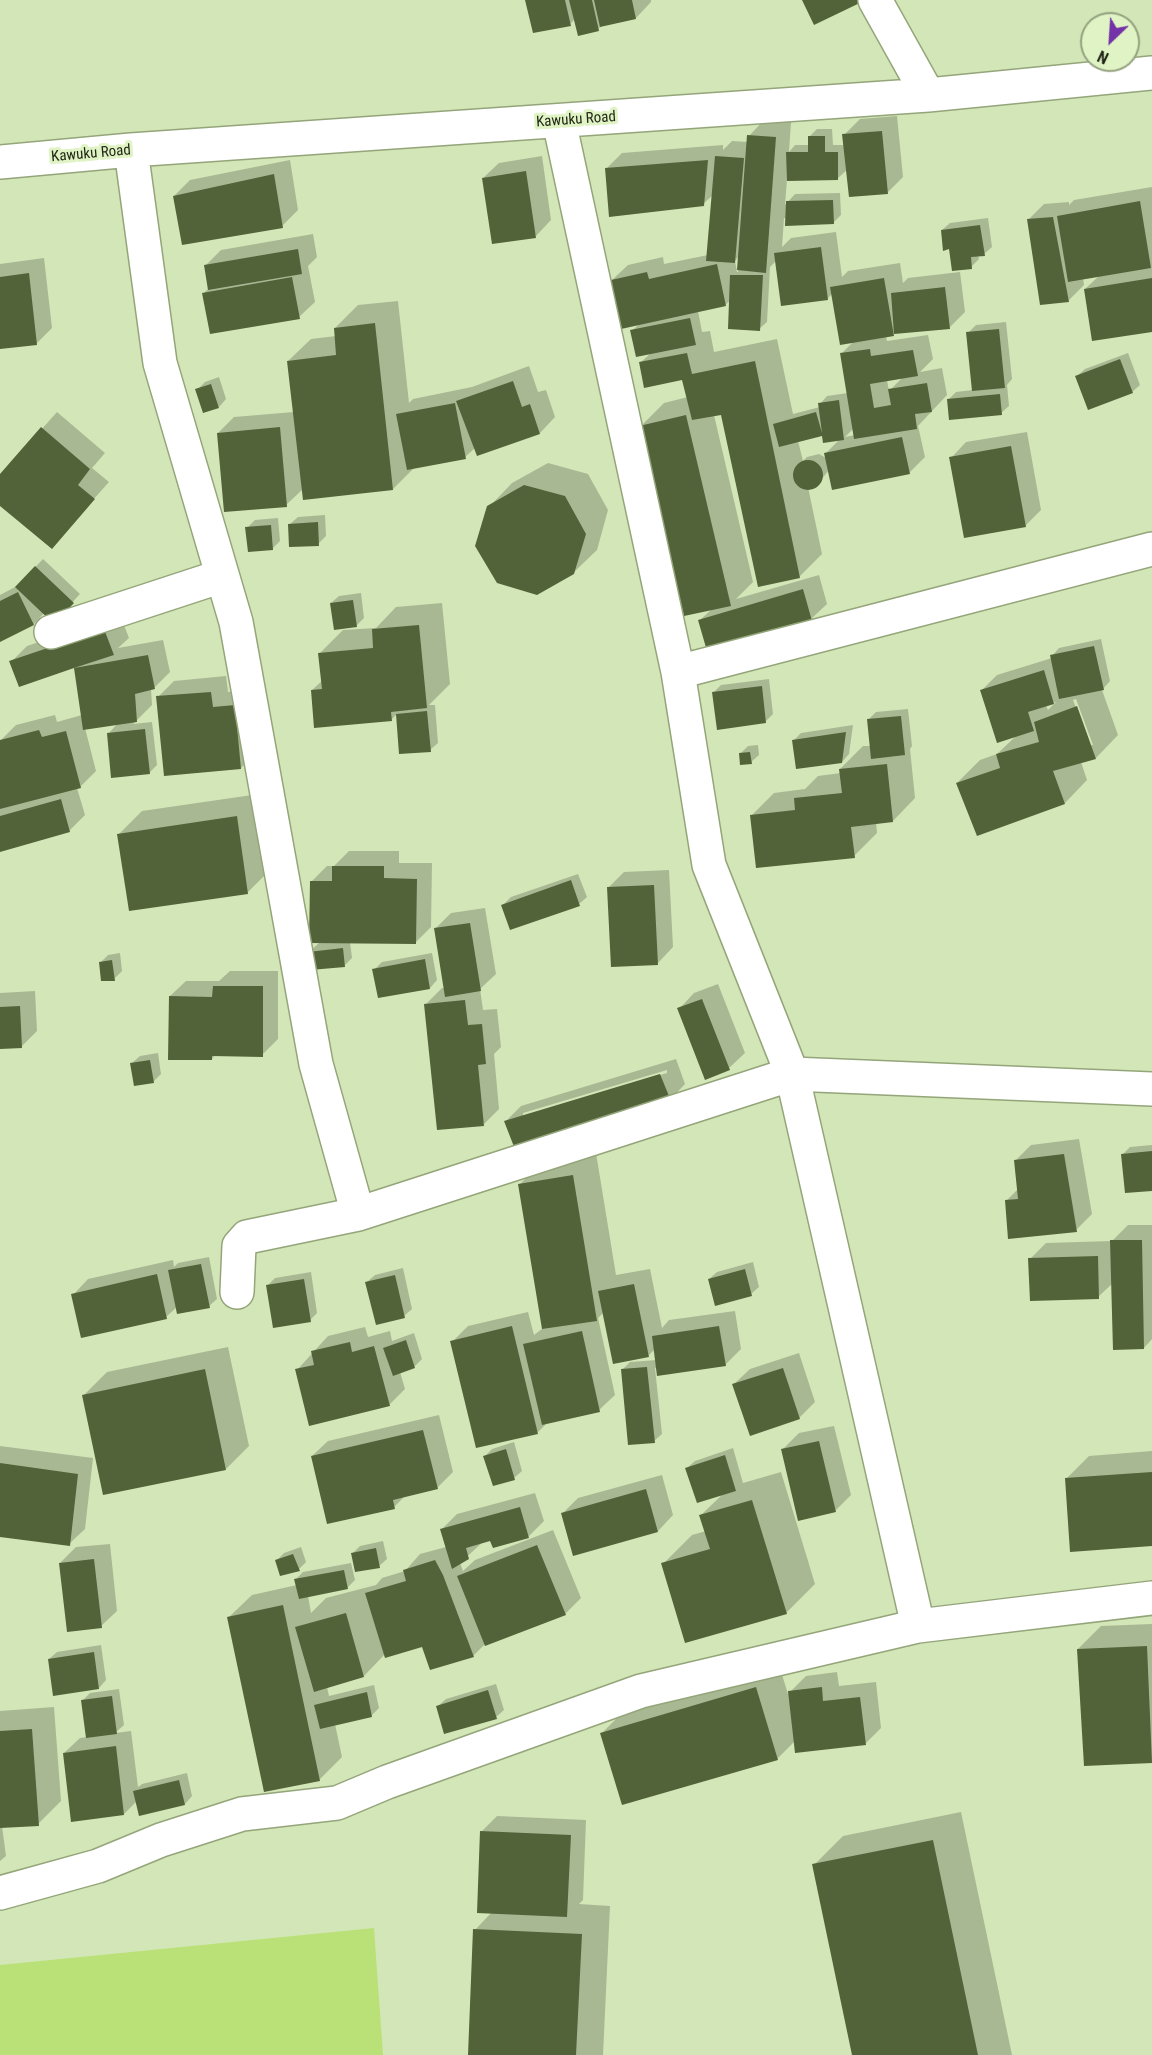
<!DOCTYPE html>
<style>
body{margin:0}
#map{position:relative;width:1152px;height:2055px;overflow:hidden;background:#d3e6b8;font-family:"Roboto Condensed",sans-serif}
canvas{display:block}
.north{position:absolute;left:1080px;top:12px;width:60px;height:60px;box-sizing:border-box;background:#e0f3c5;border:2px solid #94a27f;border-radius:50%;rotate:205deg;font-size:16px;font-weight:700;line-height:24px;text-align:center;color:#222817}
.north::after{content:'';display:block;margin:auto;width:21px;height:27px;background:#7332a7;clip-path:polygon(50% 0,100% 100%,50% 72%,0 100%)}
</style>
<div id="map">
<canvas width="1152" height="2055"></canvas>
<div class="north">N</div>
</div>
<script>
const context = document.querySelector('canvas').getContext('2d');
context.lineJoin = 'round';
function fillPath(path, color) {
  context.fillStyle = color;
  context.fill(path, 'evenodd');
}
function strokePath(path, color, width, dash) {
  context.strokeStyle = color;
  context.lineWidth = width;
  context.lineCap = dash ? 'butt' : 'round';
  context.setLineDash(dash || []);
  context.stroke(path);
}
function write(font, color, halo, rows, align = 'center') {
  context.font = font + ' "Roboto Condensed",sans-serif';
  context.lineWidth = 6;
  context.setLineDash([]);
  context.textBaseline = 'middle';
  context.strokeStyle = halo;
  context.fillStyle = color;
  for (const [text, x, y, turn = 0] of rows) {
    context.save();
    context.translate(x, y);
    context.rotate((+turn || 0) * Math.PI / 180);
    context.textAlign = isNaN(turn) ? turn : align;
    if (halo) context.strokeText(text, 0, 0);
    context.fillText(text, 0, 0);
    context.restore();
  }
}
fillPath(new Path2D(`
 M374 1928 383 2055H0V1965Z`), '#bae177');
fillPath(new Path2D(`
 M526 0H651V2L636 18 603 25 598 29 575 19 570 24Z
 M897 116 903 177 888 192 848 169 838 178 787 179 785 205 795 194 840 193 841 215 833 223 784 218 782 247 791 238 836 232 842 277 848 271 900 263 903 283 908 278 960 272 965 312 949 328 895 333 886 336 887 341 928 335 933 359 920 372 942 368 947 395 918 426 925 457 909 473 829 470 816 486 808 487 822 554 799 577 722 413 714 415 753 582 736 599 819 575 827 604 811 619 700 620 712 609 641 426 664 403 688 397 684 378 640 363 651 353 632 331 639 324 612 280 628 265 663 257 664 264 708 255 713 195 703 204 606 169 622 153 723 145V150L732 141 748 142 749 136 764 120 791 122 789 152 795 145H810L809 137 817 129H832L833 145H845L844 135 860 119ZM739 256 738 272H737L735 261ZM776 261 827 299 833 293 854 341 841 354 848 393 827 396 820 404V407L793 414 777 339 714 352 710 331 702 332 698 311 725 305 731 300 759 329 767 322 770 267ZM902 378 889 391 887 380ZM854 428 855 435 845 437ZM823 434 840 439 825 454 826 458 819 454 807 457 803 461 798 441Z
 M542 156 551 220 536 236 483 178 499 163Z
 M290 160 298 210 282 226 174 196 190 180Z
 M1152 187V331L1085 289 1100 275 1083 278 1084 285 1068 301 1028 220 1044 204 1069 202V205L1074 200Z
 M988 218 992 247 984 254 978 255 979 259 971 267 951 248 942 230 950 223Z
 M313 234 317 257 308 266 315 302 299 317 203 294 209 288 205 266 221 250Z
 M44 258 52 328 36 344 0 348V264Z
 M398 301 409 403 413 399 472 387 529 366 538 392 546 390 555 417 540 433 475 448 465 457 415 467 393 489H303L286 505 218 433 234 417 294 412 288 361 311 339 336 336 335 328 358 305Z
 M1006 322 1012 379 1007 385 1009 406 1001 413 949 399 956 392 973 390 968 333 976 325Z
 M1128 353 1140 385 1132 392 1077 376 1085 369Z
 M219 377 226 399 219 407 197 390 205 382Z
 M57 412 105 453 92 468 109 482 51 547 0 504V476Z
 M1027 432 1041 510 1025 526 951 458 966 442Z
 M548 463 588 474 608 510 597 550 573 573 489 507 512 483Z
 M325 515 326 536 318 544 290 524 298 517Z
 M278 518 280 541 272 549 247 528 255 520Z
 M43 559 80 594 54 622 44 613 34 624 0 640V595L17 586Z
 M361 593 364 618 356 626 331 603 339 596Z
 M442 603 450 684 429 705H435L438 743 430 750 397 714 392 719 312 690 323 680 320 653 343 630 376 628 396 607Z
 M120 615 129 638 118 648 163 640 170 672 154 688 151 689 152 705 133 724 152 722 157 765 149 773 109 733 118 723 85 728 96 771 80 787 77 788 85 815 69 831 0 850V741L16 725 55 715 57 722 82 715 76 666 11 662 27 646Z
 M1101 639 1110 681 1102 690 1118 735 1096 758 1081 762 1087 780 1065 803 957 783 980 760 997 754 1016 736 981 691 997 675 1052 658V656L1059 648ZM1076 699 1093 745H1090L1073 700ZM1056 702 1048 710 1046 705Z
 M226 676 228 692 250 690 256 752 241 768 158 697 174 681Z
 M769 679 773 714 765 722 713 693 721 685Z
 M908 709 912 746 910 749 915 798 893 821 876 822 877 833 854 856 751 816 774 793 805 789 818 776 841 773 840 769 863 746H871L868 720 876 712Z
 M853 725 849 754 842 762 794 740 801 733Z
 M758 745 759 755 751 762 740 754 748 746Z
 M259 794 270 870 247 893 119 834 142 811Z
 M349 851H399V863H432L431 927 415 943 350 942 352 958 344 966 309 952 320 942 311 882 327 866H334Z
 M669 870 673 947 658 963 608 888 624 872Z
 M578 874 587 897 579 904 503 905 511 897Z
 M485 908 496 974 480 989 483 1010 497 1009 501 1047 494 1054 499 1109 484 1124 426 1004 442 988H445L435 929 451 913Z
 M120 953 122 971 114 979 101 962 108 955Z
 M432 953 437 980 430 988 374 970 382 962Z
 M230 971H278V1039L262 1055 216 1054 212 1059 170 996 186 981H219Z
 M718 984 745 1053 729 1068 679 1009 694 993Z
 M35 991 37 1031 21 1047 0 1048V993Z
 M158 1053 161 1074 153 1082 132 1063 140 1056Z
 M676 1059 685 1084 670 1100 506 1121 521 1106ZM667 1070V1073L523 1117V1113Z
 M1079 1139 1092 1214 1076 1230 1006 1201 1019 1188 1015 1161 1031 1145Z
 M1152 1145V1189L1122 1155 1130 1147Z
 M596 1153 616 1275 650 1269 662 1328 669 1320 735 1311 741 1349 725 1365 655 1368 662 1434 654 1441 622 1370 630 1362 657 1360 655 1349 649 1355 604 1312 598 1318 615 1395 599 1410 548 1422 538 1432 452 1342 468 1326 528 1312 534 1335 543 1328 520 1184 543 1161Z
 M1128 1225H1152V1339L1144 1348 1113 1283 1098 1297 1030 1259 1046 1243 1112 1241Z
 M209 1257 217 1299 209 1306 177 1307 166 1317 73 1295 88 1279 173 1260 174 1267 178 1263Z
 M753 1262 759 1287 751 1294 709 1279 717 1272Z
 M403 1268 412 1309 404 1316 367 1282 375 1275Z
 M311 1272 317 1313 310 1320 268 1285 275 1278Z
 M365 1327 368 1337 390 1331 392 1341 414 1333 422 1359 415 1366 400 1372 405 1389 389 1405 297 1370 328 1336Z
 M228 1347 249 1446 226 1469 84 1395 107 1372Z
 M799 1353 815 1402 799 1418 734 1384 750 1369Z
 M439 1415 453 1472 437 1488 406 1495 394 1507 312 1456 328 1441Z
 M834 1426 851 1495 835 1511 783 1449 799 1433Z
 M514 1442 522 1471 514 1478 485 1456 492 1449Z
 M0 1446 93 1458 85 1529 69 1544 0 1535Z
 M733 1448 743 1483 781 1472 815 1584 786 1613 663 1564 692 1535 706 1531 701 1515 724 1493 687 1468 695 1461Z
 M1152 1451V1544L1066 1479 1089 1456Z
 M662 1475 673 1515 658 1531 562 1514 578 1498Z
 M535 1493 544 1521 528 1537 484 1541 460 1563 463 1571 475 1560 553 1530 581 1598 565 1614 486 1643 473 1656 423 1645 385 1654 364 1676 327 1687 329 1696 374 1685 379 1708 371 1716 335 1724 342 1757 319 1780 229 1617 252 1595 297 1585 296 1579 303 1572 351 1563 355 1580 347 1588 308 1596 311 1613 326 1598 376 1585 382 1578 405 1571 420 1554 446 1547 441 1530 457 1514Z
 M383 1541 387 1559 379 1566 352 1554 360 1546Z
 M110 1544 117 1611 101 1626 60 1563 76 1547Z
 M301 1547 306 1562 299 1569 277 1560 284 1553Z
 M1152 1624V1761L1085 1764 1078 1649 1101 1626Z
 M101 1645 106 1680 99 1688 49 1659 57 1652Z
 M779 1665 788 1694 806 1676 837 1672 839 1686 876 1682 881 1728 865 1744 796 1740 777 1759 602 1733 625 1710Z
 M496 1684 504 1710 496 1717 438 1706 446 1699Z
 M119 1689 124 1725 115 1733 131 1731 138 1787 142 1784 187 1773 192 1796 185 1804 137 1801 124 1814 64 1753 80 1738 87 1737 83 1700 90 1693Z
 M54 1707 61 1801 38 1824 2 1826 6 1856 0 1861V1711Z
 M961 1812 1012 2055H854L814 1865 843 1836Z
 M497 1816 586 1820 583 1900 579 1904 610 1906 603 2055H470L475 1930 492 1912 482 1831Z`), '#0003');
fillPath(new Path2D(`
 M525 0H565L571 26 533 33Z
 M569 0H592L599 31 578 36Z
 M594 0H632L636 19 600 27Z
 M802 0H866L814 25Z
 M882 131 888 194 849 197 842 134Z
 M747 135 776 137 766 273 737 270Z
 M808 136H825V152H838V180L787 181 786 152H808Z
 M715 156 744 158 735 263 706 261Z
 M708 160 704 206 609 217 605 168Z
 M526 171 536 238 492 244 482 178Z
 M274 174 283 228 182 245 173 196Z
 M833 200 834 224 785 226 786 201Z
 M1140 201 1151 268 1068 282 1057 216Z
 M1053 217 1069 302 1040 305 1027 219Z
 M980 225 985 256 971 257 972 269 952 271 949 249 943 251 941 230Z
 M821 247 828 300 781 306 774 253Z
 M298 249 302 274 208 290 204 265Z
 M717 264 726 306 621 329 611 280 647 272 649 279Z
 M29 273 37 345 0 349V277Z
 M730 275H763L760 331 728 329Z
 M292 277 300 319 210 334 202 293Z
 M884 278 894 336 840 345 830 287Z
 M1152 278V332L1092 341 1084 289Z
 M945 287 950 329 894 334 891 293Z
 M690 318 696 345 636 357 630 330Z
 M375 323 393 490 303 500 287 361 336 355 334 328Z
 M999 329 1005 388 972 391 966 332Z
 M870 349 871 356 913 350 918 376 870 384 874 408 891 405 888 389 927 383 932 412 915 414 917 429 854 439 840 353Z
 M687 353 692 374 755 361 800 578 758 587 721 415 692 420 682 380 644 388 639 362Z
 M1120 359 1133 393 1088 410 1075 376Z
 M513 381 522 407 530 404 540 434 477 456 456 401Z
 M211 384 219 408 203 413 195 389Z
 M1000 394 1002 415 949 420 947 399Z
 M839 400 844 440 823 443 822 436 779 447 773 424 816 412 822 433 818 403Z
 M455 403 466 459 407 470 396 414Z
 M686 415 731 606 684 616 639 426Z
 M41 427 90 469 78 485 95 499 52 549 0 506V474Z
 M280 427 287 507 224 512 217 433Z
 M902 437 910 474 832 490 824 453Z
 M1011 446 1026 527 964 538 949 457Z
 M793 475a15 15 0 1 1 30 0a15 15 0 1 1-30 0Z
 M524 485 565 496 586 534 574 574 537 595 497 583 475 546 487 506Z
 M318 522 319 546 289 547 288 524Z
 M271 525 273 550 248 552 245 527Z
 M35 566 74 603 54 624 15 587Z
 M803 589 812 621 707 651 698 620Z
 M18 592 34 625 0 642V601Z
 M353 600 357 627 334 630 330 603Z
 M419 625 427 708 391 712 392 721 314 728 311 690 322 689 318 653 373 648 372 629Z
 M104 629 114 655 74 668 148 655 155 689 135 694 137 722 83 730 74 668 19 687 9 661Z
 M1094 646 1104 690 1059 699 1050 655Z
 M1044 670 1054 704 1028 712 1034 731 997 743 980 690Z
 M762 686 766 723 717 730 712 692Z
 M211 692 213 707 235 705 241 769 164 776 156 696Z
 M1077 706 1096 759 1053 771 1065 804 977 836 956 783 1000 768 996 754 1039 742 1034 722Z
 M427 711 431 752 399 754 396 714Z
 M901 716 905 755 871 759 867 719Z
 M145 729 150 774 111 778 107 733Z
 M39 730 42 737 66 731 81 788 0 809V740Z
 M846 732 842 763 796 769 792 740Z
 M750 752 752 764 740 765 739 753Z
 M887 764 893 822 851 827 855 858 756 868 750 815 795 810 794 798 842 793 839 769Z
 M61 799 70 832 0 852V816Z
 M237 816 248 894 129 911 117 834Z
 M332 866H384V878L417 879 416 944 309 943 310 881H332Z
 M571 880 580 906 510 930 501 905Z
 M654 885 658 965 611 967 607 887Z
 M470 923 481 991 445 997 434 928Z
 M343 948 345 967 310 970 308 952Z
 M425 959 430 989 378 998 372 969Z
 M112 960 115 981H101L99 962Z
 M213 986H263V1057L212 1056V1060H168L169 996 212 997Z
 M702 999 730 1070 705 1080 677 1008Z
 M465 1000 468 1025 482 1024 486 1064 478 1065 484 1126 437 1130 424 1004Z
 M20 1006 22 1048 0 1049V1007Z
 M150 1060 154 1083 134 1086 130 1063Z
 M660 1074 671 1101 518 1157 504 1121Z
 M1152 1151V1191L1125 1193 1121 1154Z
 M1064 1154 1077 1232 1008 1239 1005 1200 1018 1199 1014 1160Z
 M573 1175 597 1321 542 1329 518 1184Z
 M1110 1240H1142L1144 1349 1113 1350Z
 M1098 1256 1099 1299 1030 1301 1028 1258Z
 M201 1264 210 1308 177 1314 168 1270Z
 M745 1269 752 1296 715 1306 708 1279Z
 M157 1274 167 1319 81 1338 71 1294Z
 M395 1275 405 1318 376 1325 365 1282Z
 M304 1279 311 1322 273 1328 266 1285Z
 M634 1284 649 1357 613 1364 598 1291Z
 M512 1326 538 1434 476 1448 450 1341Z
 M719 1326 726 1366 657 1376 652 1336Z
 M582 1331 600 1412 542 1425 523 1344Z
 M406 1340 415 1368 393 1376 383 1348Z
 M350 1342 352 1352 374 1346 390 1406 309 1426 295 1369 314 1365 311 1351Z
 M647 1367 655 1443 628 1445 621 1369Z
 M783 1368 800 1419 750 1436 732 1384Z
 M205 1369 226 1470 103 1495 82 1395Z
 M423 1430 438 1489 393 1500 395 1509 327 1524 311 1456Z
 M819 1441 836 1512 798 1521 781 1449Z
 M506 1449 515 1480 493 1486 483 1456Z
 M725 1455 736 1491 697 1503 685 1468Z
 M0 1463 78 1474 70 1546 0 1537Z
 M1152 1472V1546L1070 1552 1065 1478Z
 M646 1489 658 1532 573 1556 561 1513Z
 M752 1500 787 1614 685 1643 661 1563 710 1549 699 1515Z
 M520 1507 529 1538 493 1548 490 1541 466 1548 469 1559 452 1569 440 1529Z
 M537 1545 566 1615 485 1646 457 1576Z
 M376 1548 380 1568 355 1572 351 1553Z
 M293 1554 300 1571 280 1576 275 1560Z
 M94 1559 102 1628 67 1632 59 1563Z
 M435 1560 443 1575 474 1657 430 1670 422 1647 385 1658 365 1593 406 1581 403 1570Z
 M344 1570 348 1589 299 1599 294 1579Z
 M283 1605 320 1781 264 1792 227 1617Z
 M346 1613 364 1677 314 1692 295 1627Z
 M1147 1646 1152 1763 1084 1766 1077 1649Z
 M94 1652 99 1689 53 1696 48 1659Z
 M756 1687 778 1760 622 1805 600 1733Z
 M822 1687 823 1701 860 1697 866 1745 795 1753 788 1691Z
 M488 1690 497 1719 444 1734 436 1706Z
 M367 1692 372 1717 320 1729 314 1705Z
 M112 1696 117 1734 86 1738 81 1700Z
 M32 1729 39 1826 0 1828V1731Z
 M116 1746 124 1815 71 1822 63 1753Z
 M179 1780 185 1805 139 1816 133 1791Z
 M480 1831 571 1835 567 1917 477 1913Z
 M933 1840 978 2055H852L812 1864Z
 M473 1929 582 1934 576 2055H468Z`), '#526239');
const minor = new Path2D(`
 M875 0 928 95
 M559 121 678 672 709 865 792 1074 918 1626
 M131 150 160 363 236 622 316 1064 358 1214
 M0 162 131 150 928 95 1152 73
 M51 632 222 576
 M678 672 1152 549
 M237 1292 239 1246 247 1237 358 1214 792 1074 1152 1089
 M0 1893 98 1866 161 1840 242 1814 337 1803 387 1782 641 1691 918 1626 1152 1598`);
strokePath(minor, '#94a57a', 36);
strokePath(minor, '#fff', 33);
write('15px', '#222817', '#e0f3c5', [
 ["Kawuku Road",576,120,-4],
 ["Kawuku Road",91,154,-5]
]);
</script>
